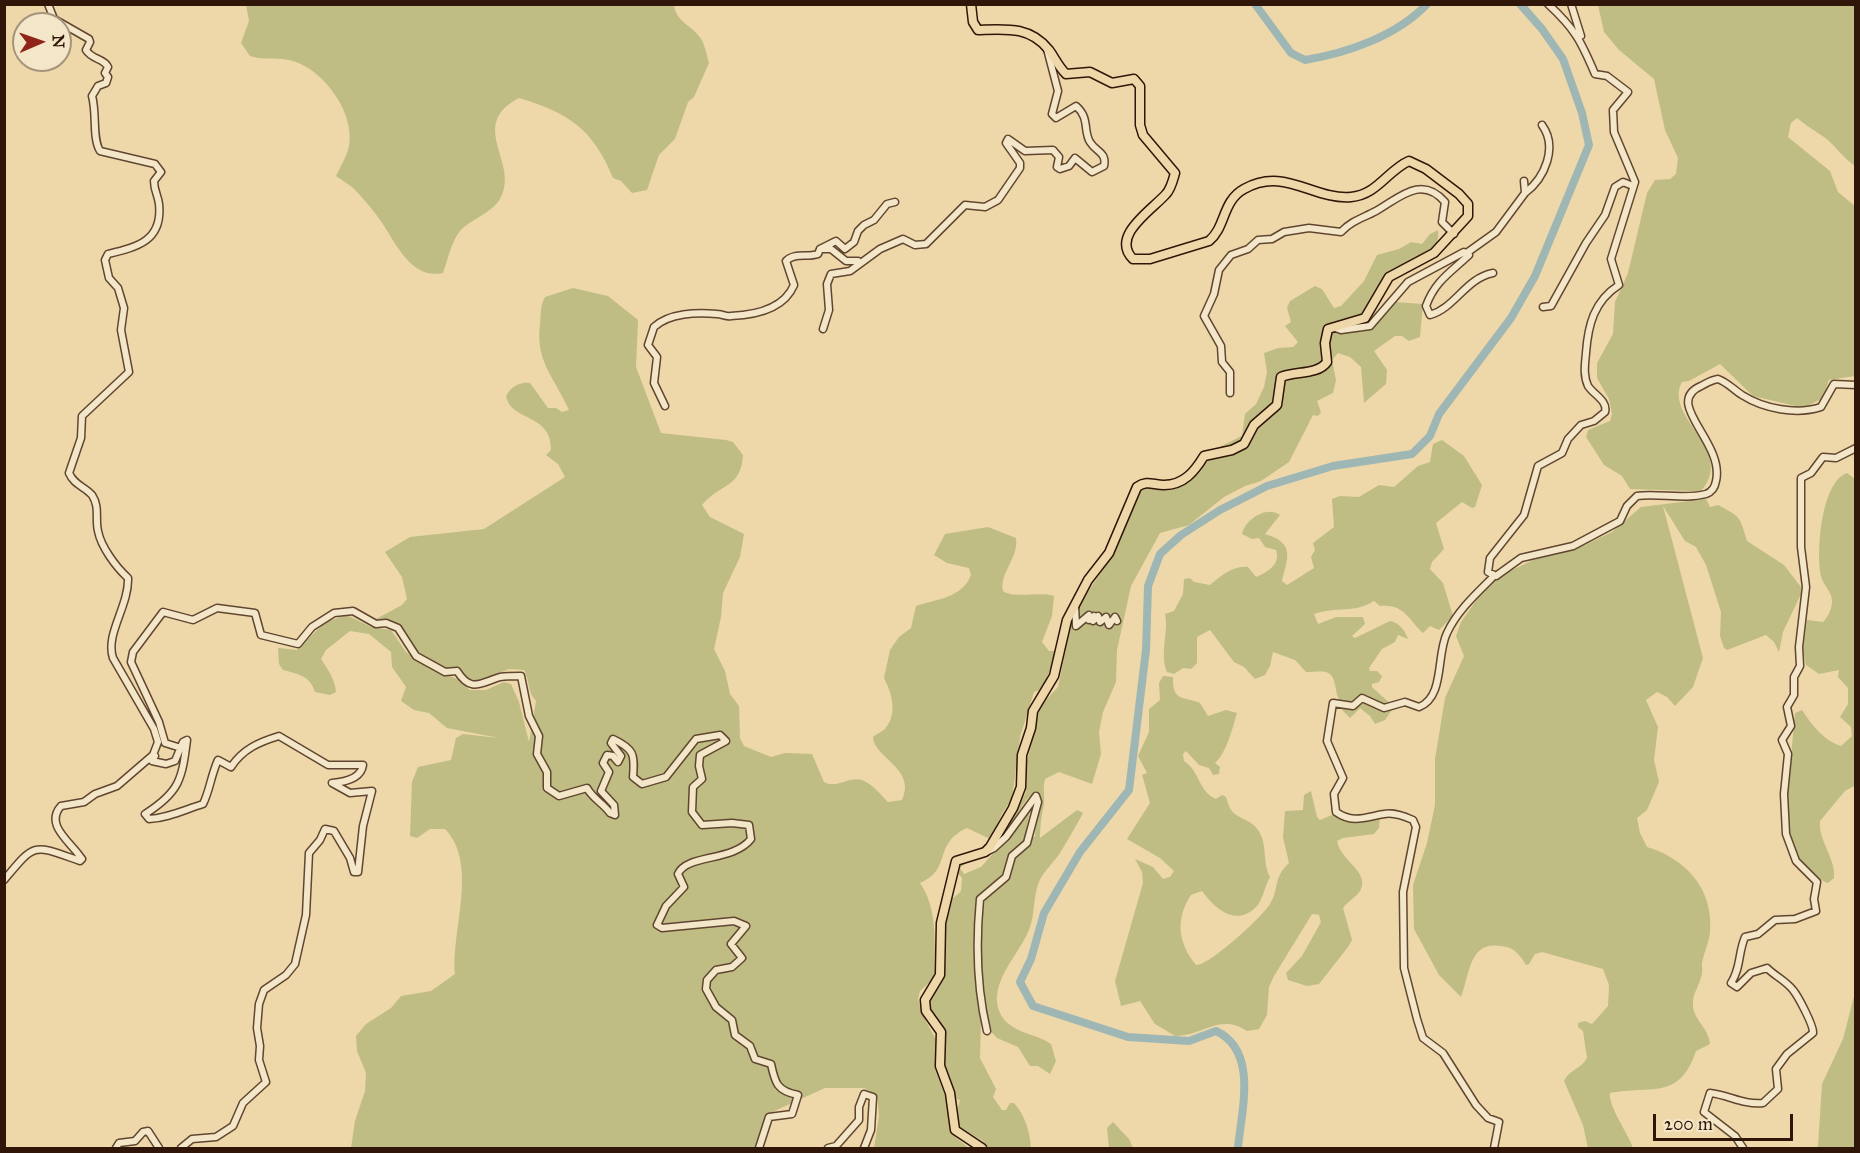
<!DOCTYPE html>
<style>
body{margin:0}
#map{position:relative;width:1860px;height:1153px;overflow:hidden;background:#eed8aa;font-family:"IM FELL Great Primer",serif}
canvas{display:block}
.frame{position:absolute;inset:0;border:6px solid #301608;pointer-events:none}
.north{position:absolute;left:12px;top:12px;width:60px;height:60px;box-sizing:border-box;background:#f4e6c8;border:2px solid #a6937b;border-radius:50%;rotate:88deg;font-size:16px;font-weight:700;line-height:24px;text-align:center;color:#301608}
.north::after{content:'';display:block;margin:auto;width:21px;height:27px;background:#8f2418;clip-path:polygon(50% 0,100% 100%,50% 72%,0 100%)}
.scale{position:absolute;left:1653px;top:1114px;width:140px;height:27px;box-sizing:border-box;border:3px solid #301608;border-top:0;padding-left:8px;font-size:18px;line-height:21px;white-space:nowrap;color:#301608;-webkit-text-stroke:4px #f4e6c8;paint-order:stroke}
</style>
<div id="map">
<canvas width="1860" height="1153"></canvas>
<div class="frame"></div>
<div class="north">N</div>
<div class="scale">200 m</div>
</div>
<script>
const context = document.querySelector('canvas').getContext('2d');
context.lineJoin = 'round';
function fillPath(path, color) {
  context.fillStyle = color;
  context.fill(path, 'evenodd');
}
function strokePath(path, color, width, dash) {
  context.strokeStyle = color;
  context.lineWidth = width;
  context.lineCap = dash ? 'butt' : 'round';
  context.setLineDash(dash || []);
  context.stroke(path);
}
fillPath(new Path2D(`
 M674 5C676 21 689 24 698 35 705 42 706 54 709 63L694 97 688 102 675 139 659 155 647 190 632 193 621 181 613 178C593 129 569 113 519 98 467 125 519 162 501 197 493 213 473 218 461 230 452 239 448 260 443 273 411 280 396 243 382 223 375 212 366 202 358 193 352 186 343 181 336 176 340 167 347 156 349 146 355 114 326 73 296 62 281 56 264 61 250 56L241 43 249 21 246 5Z
 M1598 5H1855V166C1845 159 1839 151 1830 142 1823 135 1807 127 1797 118L1791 123 1788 137 1830 171 1838 192 1855 206V376L1829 380 1823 398 1804 408 1753 396 1720 364 1689 381 1682 382C1662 418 1741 453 1698 494L1691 491 1630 489 1622 476 1604 465 1586 437 1588 430 1610 421 1612 414 1609 399 1597 378V363L1613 334 1615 302 1628 273 1647 193 1655 180 1670 179 1676 174 1678 158 1665 130 1654 79 1619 50 1604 32Z
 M1438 230C1442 258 1406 263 1387 272 1385 287 1371 314 1355 320 1344 325 1333 320 1323 329V344L1330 333 1351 326 1361 332 1373 327 1394 302 1423 304 1420 337 1409 341 1402 336H1395L1374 351 1387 370 1386 384 1364 403 1361 367 1350 357 1338 353 1332 360 1336 380 1333 393 1317 401 1321 412 1318 416 1313 415 1289 462 1261 481 1245 486 1224 497 1189 525 1160 533 1131 586 1117 650 1116 682 1103 712 1099 732 1101 754 1092 784 1059 772 1045 779C1042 789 1046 799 1043 809 1041 820 1040 826 1040 838L1077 810 1083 813C1076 826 1068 840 1060 853 1054 862 1043 872 1039 882 1033 897 1035 913 1030 927 1021 954 985 984 1001 1015 1011 1033 1035 1033 1051 1044L1056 1061 1050 1074 1038 1066H1030L1018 1047 997 1038 981 1021 980 1058 996 1089 993 1097 1002 1110H1006L1010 1103H1014C1025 1115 1030 1132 1031 1148H988L983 1141 960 1127 957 1111 960 1100 957 1099 944 1067 946 1031 931 1012 928 1001C962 965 933 940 948 904 950 899 957 896 961 891L962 878 956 871 958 864 966 860 965 864 960 868 964 874 981 867 1030 811 1025 836 1035 837C1035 821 1041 809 1039 794L1036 791 1027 799 1009 826 1026 792 1027 761 1040 706 1058 687 1069 632 1076 609 1102 571 1132 511 1133 500 1141 488 1171 486 1192 479 1201 471 1205 461 1221 451 1215 449 1242 436 1245 414 1256 404 1264 387 1267 372 1264 353 1278 348 1293 347 1298 342 1285 326 1291 322 1287 308 1290 301 1315 286 1322 289 1334 308 1341 306 1364 281 1377 255 1399 249 1411 242 1422 244 1430 234Z
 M573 288 608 296 638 320 636 367 661 433 726 440 733 442 743 455C741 489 720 483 702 505L710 517 744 534 740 557 723 593 721 617 714 649 725 671 730 694 739 706 740 738 744 746 771 757 785 753 812 754 824 782C838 790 852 773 866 782 874 786 882 796 888 802L902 800C917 769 874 758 873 737 876 734 882 732 885 729 898 714 892 693 884 678L890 650 899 637 911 628 916 606C937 599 962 598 971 575L969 568 947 563 934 555 945 534 988 527 1016 538C1019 558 999 573 1003 591 1013 599 1040 591 1054 596L1052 616 1042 642 1049 651H1056L1043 689 1034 692 1020 737 1012 799 1003 812 990 839 967 828C932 844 953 869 920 883 938 909 934 941 935 972L932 980 920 991 918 999 923 1016 938 1043 935 1069 946 1099 949 1122 955 1137 969 1148H874L879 1116 877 1095 864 1088H825L768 1114 754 1148H351L355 1121 365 1091 366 1073 357 1051 356 1036 366 1024 391 1008 401 996 431 991 455 974C451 931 479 864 445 829H430L417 838 410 836 412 782 418 767 451 760 456 738 463 734 499 738 447 728 429 713 414 710 401 701 406 687 392 667 391 652 369 634 350 631 326 650 321 659C328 670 335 679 336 692L330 695 315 692C310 676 299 674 283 670L279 664 278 648 297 650 325 622 347 615 371 627 391 630 406 652 430 669 455 678 470 690H486L504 682 511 684 519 702 529 742 536 701C527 692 530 681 524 670L509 669 473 684 457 670 445 669 415 652 396 623 376 619 402 605 407 599 402 577 385 552 410 537 484 529 565 477 558 464 546 455 551 450C552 413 511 422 506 396 511 387 519 382 530 383L548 408H556L562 412 569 410C555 378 535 362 540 324 541 314 540 306 545 297Z
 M1442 440 1464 456 1482 485 1475 507 1472 508 1462 502 1436 523 1444 549 1432 562 1430 569 1443 583 1453 616 1439 630 1430 626 1423 633C1409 620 1404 603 1380 606L1374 601C1353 614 1336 606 1314 614L1318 624 1336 617H1363L1365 624 1352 636 1355 638 1390 621C1399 622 1406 632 1408 639L1398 635 1395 642 1382 649 1369 668 1370 671H1377L1382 676 1379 682 1372 684V687L1394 707 1385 720 1375 724 1370 716 1360 708 1350 718 1341 709C1341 702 1337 697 1336 690 1333 667 1324 672 1306 672L1295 660 1273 652 1270 666 1265 675 1255 679 1244 667 1234 662 1210 630 1197 637V663L1191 669 1183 668 1174 674 1167 672C1159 654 1169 632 1165 614L1174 611 1183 594 1184 579 1190 578 1194 582 1210 585C1221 576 1233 565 1248 567L1256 577C1268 572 1281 564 1276 550L1265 547 1259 538 1252 539 1242 534C1245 519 1267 505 1280 515L1265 534C1295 543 1288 557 1282 581L1287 585 1314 568 1311 557 1315 550 1313 543 1334 527 1332 499 1340 496 1359 497 1379 485 1394 487 1418 466 1430 462 1433 444Z
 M1847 473 1856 480V785L1845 791 1820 821C1818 841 1836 858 1834 878L1828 883C1816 880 1796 857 1791 846L1787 799 1795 713 1802 710C1811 724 1824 741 1841 746L1852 736 1851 727 1840 717 1848 704V688L1838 677 1839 670 1819 674 1806 665 1803 651 1807 620 1823 622C1828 617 1832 609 1832 601 1832 592 1823 585 1821 576 1816 552 1821 482 1847 473Z
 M1706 499 1710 507 1718 505C1741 517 1740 517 1747 541L1784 565 1801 587V594L1783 632 1779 652 1774 642 1766 635 1727 650 1724 648 1720 636 1721 612 1706 565 1696 547 1685 541 1663 506 1703 658 1693 687 1675 706 1667 697 1657 692 1646 700 1658 727 1654 760 1659 782 1647 810 1637 818 1640 833 1647 847C1685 858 1714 889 1710 932 1709 942 1704 953 1702 963 1702 968 1703 973 1701 977 1699 987 1693 992 1693 1003 1692 1019 1709 1028 1710 1044L1696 1051C1679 1101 1652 1085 1610 1093 1608 1106 1628 1133 1633 1148H1588L1583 1125 1564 1081C1569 1070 1581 1069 1587 1058L1583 1031 1578 1027V1023L1585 1021 1592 1024 1608 1006 1609 985 1603 969 1542 952 1535 954 1529 964 1526 965C1519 954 1514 947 1501 946 1469 941 1470 973 1461 997L1439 975 1414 929 1413 885 1427 843 1435 805V759L1445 698 1464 656 1456 636 1461 622 1482 592 1506 573 1533 560 1585 545 1612 532 1641 507Z
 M1163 676 1173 677C1172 703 1185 696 1200 703L1208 716 1226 710 1237 713C1233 727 1226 754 1215 763L1220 767 1219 774 1213 775 1209 768 1199 765 1186 751 1183 754 1184 761C1200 771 1198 791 1216 799L1222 795 1226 797C1228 802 1229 810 1235 814 1243 820 1252 821 1258 830 1268 844 1262 862 1270 877 1265 885 1263 900 1256 907 1236 927 1215 909 1202 891L1191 895C1175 919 1178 943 1196 965 1209 966 1262 917 1270 904 1280 888 1272 879 1289 863L1283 837 1285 811 1303 810 1304 795 1311 791 1317 817 1320 820 1341 811 1347 816 1366 814 1380 816 1379 828 1374 834 1343 838 1337 841C1341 862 1371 872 1360 891 1356 897 1348 901 1343 908L1352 940 1348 947 1319 984 1307 986 1288 980 1286 973 1302 956 1321 922 1319 915 1312 914 1274 976 1269 987 1267 1015 1259 1029 1247 1031C1219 1013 1204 1036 1175 1036L1155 1024 1140 1001 1121 1006 1115 981 1143 883 1142 872 1135 859 1153 867 1163 879 1170 877 1174 871 1160 858 1127 839 1150 803 1143 778 1142 775 1147 773 1138 756 1149 732V709L1160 700 1159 683Z
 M1855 992V1148H1816L1818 1146 1822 1084 1843 1039Z
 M1113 1122 1129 1139 1133 1148H1109L1107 1128Z`), '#bfbd84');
strokePath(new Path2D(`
 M1255 4 1291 53 1305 60C1347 53 1397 36 1427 4
 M1238 1148C1241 1112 1259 1051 1216 1031L1189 1041 1128 1037 1033 1006 1020 982 1031 959 1044 913 1080 852 1129 790 1146 650 1148 586 1160 554 1181 535 1220 510 1267 486 1333 466 1412 454 1430 436 1439 414 1511 318 1535 276 1589 145 1582 113 1563 59 1542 29 1520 4`), '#9eb7b4', 8);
const minor = new Path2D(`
 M1548 4C1575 29 1581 41 1595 74L1607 76 1628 92 1613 110 1614 132 1635 182 1611 259 1619 285C1594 301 1588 325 1586 353 1585 364 1583 375 1588 386 1594 395 1608 401 1605 412L1594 421 1581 425 1568 439 1562 453 1538 466 1524 515 1490 558 1488 572 1496 576 1521 558 1573 546 1620 521 1627 506 1637 496C1659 493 1684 500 1706 494 1712 492 1715 487 1716 481 1725 442 1662 403 1701 386 1707 383 1711 380 1718 379 1727 382 1734 390 1742 395 1764 409 1797 415 1821 407L1834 384 1856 385
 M1571 4 1581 36
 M1525 193C1545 178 1558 147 1542 125
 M1468 252 1496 232 1525 193 1524 181
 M858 261H846L831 249H820L836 241 845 249 854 242 858 231 864 225 874 220 887 204 895 202
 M1543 307 1551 306 1586 243 1605 215 1615 187 1623 182 1633 186
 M1335 328 1341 330 1370 326 1408 282 1464 252 1469 255C1451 272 1435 281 1426 306L1430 315C1455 308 1466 278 1493 273
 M823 329 829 310 827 284 831 274 850 271 880 249 903 239 915 245 926 244 965 205 985 207 998 200 1020 168V163L1006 143 1008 139 1025 151 1053 150 1059 157 1057 167 1060 169 1069 166 1075 158 1092 172 1104 166C1107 152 1096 152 1090 142 1083 131 1090 118 1076 106L1056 118 1052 114 1058 91 1047 49
 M1230 393V372L1222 362 1221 346 1204 316 1214 294 1219 270 1231 255 1248 249 1258 240 1272 239 1284 232 1309 228 1341 232C1351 221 1363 218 1376 211 1398 199 1421 174 1445 202L1442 222 1454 234
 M665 406 654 383 657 357 648 345 654 327C669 313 697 312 717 314 722 314 726 317 731 316 754 315 784 309 794 285L786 261C795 252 807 258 818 254L820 249
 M1075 605 1076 626 1089 615V620L1094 616 1093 621 1098 616 1100 622 1106 617 1109 625 1115 617 1117 621
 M181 748 165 743 159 722 131 662 133 652 163 612 193 620 217 608 255 613 261 635 298 644 312 627 334 613 353 611 376 624 386 623 398 628 416 656 445 672 457 671C471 693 480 683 500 677 507 676 514 676 521 676L529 716 539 736 537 754 547 772V788L559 796 587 788C593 799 603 803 610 813L615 815 614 805 601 791 609 772 603 763 607 755 613 756 618 762 621 756 611 743 613 739C634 749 635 754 633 777L642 784 666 777 696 739 720 735 726 741 700 755 699 766 702 779 693 787 692 812 702 825 732 823 749 825 751 839C733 862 686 854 678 874L684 887 666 906 657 925 662 928 734 921 746 926 731 944 742 958 732 967 716 970 707 980 706 989 716 1007 732 1020 735 1035 750 1046 755 1059 771 1064C775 1083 777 1091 798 1095L792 1114 769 1117 759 1148
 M155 756 152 761 166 764 175 761 183 742 187 740C182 779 180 792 145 814L149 819C168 818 184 810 203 804 210 790 211 775 218 760L231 767C243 749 259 742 279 736L328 765H363C361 779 345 782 332 783L350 793 372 791 363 826 358 872H354L350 858 334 831 325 829 320 840 309 853 306 915 295 964 286 975 264 990 259 1004 257 1028 260 1046 259 1060 266 1082 243 1103 233 1126 216 1137 192 1139 181 1148
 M986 852 994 848 1006 837 1036 796 1038 802 1027 843 1012 856 1006 877 980 899C976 941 977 989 987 1031
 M4 880C36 842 32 844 80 861L82 859 79 855C68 840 45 824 61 806L84 802 95 794 117 786 153 755 158 742 154 729 113 658C105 634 129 606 128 578 116 567 101 547 98 531 95 518 100 507 92 495 84 486 74 485 69 473L81 438 82 416 129 372 121 330 124 308 118 288 109 278 105 260 108 254C137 247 163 241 159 204 158 195 154 191 154 181L161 172 155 164 100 151C92 138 97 114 92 96L98 86 106 83 108 77 105 73 108 67C104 58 92 60 86 50L90 42 89 39 54 19 48 4
 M116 1148 119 1143 135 1141 143 1132 148 1131 159 1148
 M828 1148 836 1146 859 1120V1107L864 1094 873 1097 871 1130 864 1148
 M1494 1148 1499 1122 1488 1118 1476 1105 1443 1053 1423 1038 1417 1019 1404 968 1403 892 1416 827 1413 820C1404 816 1394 812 1384 814 1366 817 1353 824 1336 812L1334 794 1343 778 1327 741 1333 703 1353 706 1362 698 1384 708 1405 702 1419 707C1445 697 1436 655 1447 633 1457 611 1477 593 1494 576
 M1743 1148 1735 1136 1704 1112 1710 1093C1729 1095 1743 1105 1763 1103L1778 1089 1776 1069 1787 1054 1813 1033C1814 1026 1798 996 1793 990 1786 981 1775 976 1767 968L1751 973 1737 987 1731 983C1741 968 1738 953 1745 937L1758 934 1775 920 1795 919 1816 911 1814 899 1817 882 1796 861 1786 834 1784 794 1788 754 1782 740 1791 726 1787 707 1794 695V677L1800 666 1799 647 1806 587 1801 547V478L1811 473 1823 457 1836 458 1856 448`);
const highway = new Path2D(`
 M971 4 973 22 978 30C1006 29 1030 26 1049 50 1055 58 1058 66 1066 74L1090 72 1112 83 1134 79 1140 86V125L1143 135 1175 173C1173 180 1171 189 1166 194 1152 210 1110 236 1133 259H1150L1209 241C1226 227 1222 201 1244 189 1284 166 1313 200 1351 197 1377 195 1388 170 1409 161L1426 169 1459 194 1468 204V216L1434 253 1389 277 1365 318 1328 329 1325 343 1327 362C1318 375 1295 371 1281 377L1277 405 1254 425 1244 444 1232 450 1204 456C1195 471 1184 485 1164 485 1153 485 1147 480 1137 487L1109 553 1088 580 1067 620 1054 676 1033 711 1031 728 1022 755 1021 787 1013 808 990 847 985 852 956 861 941 923 940 975 925 1000 926 1011 941 1032 940 1066 950 1093 955 1130 982 1148`);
strokePath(minor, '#604630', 9);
strokePath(highway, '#301608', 11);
strokePath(minor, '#f4e6c8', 6);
strokePath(highway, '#eed8aa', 8);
</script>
